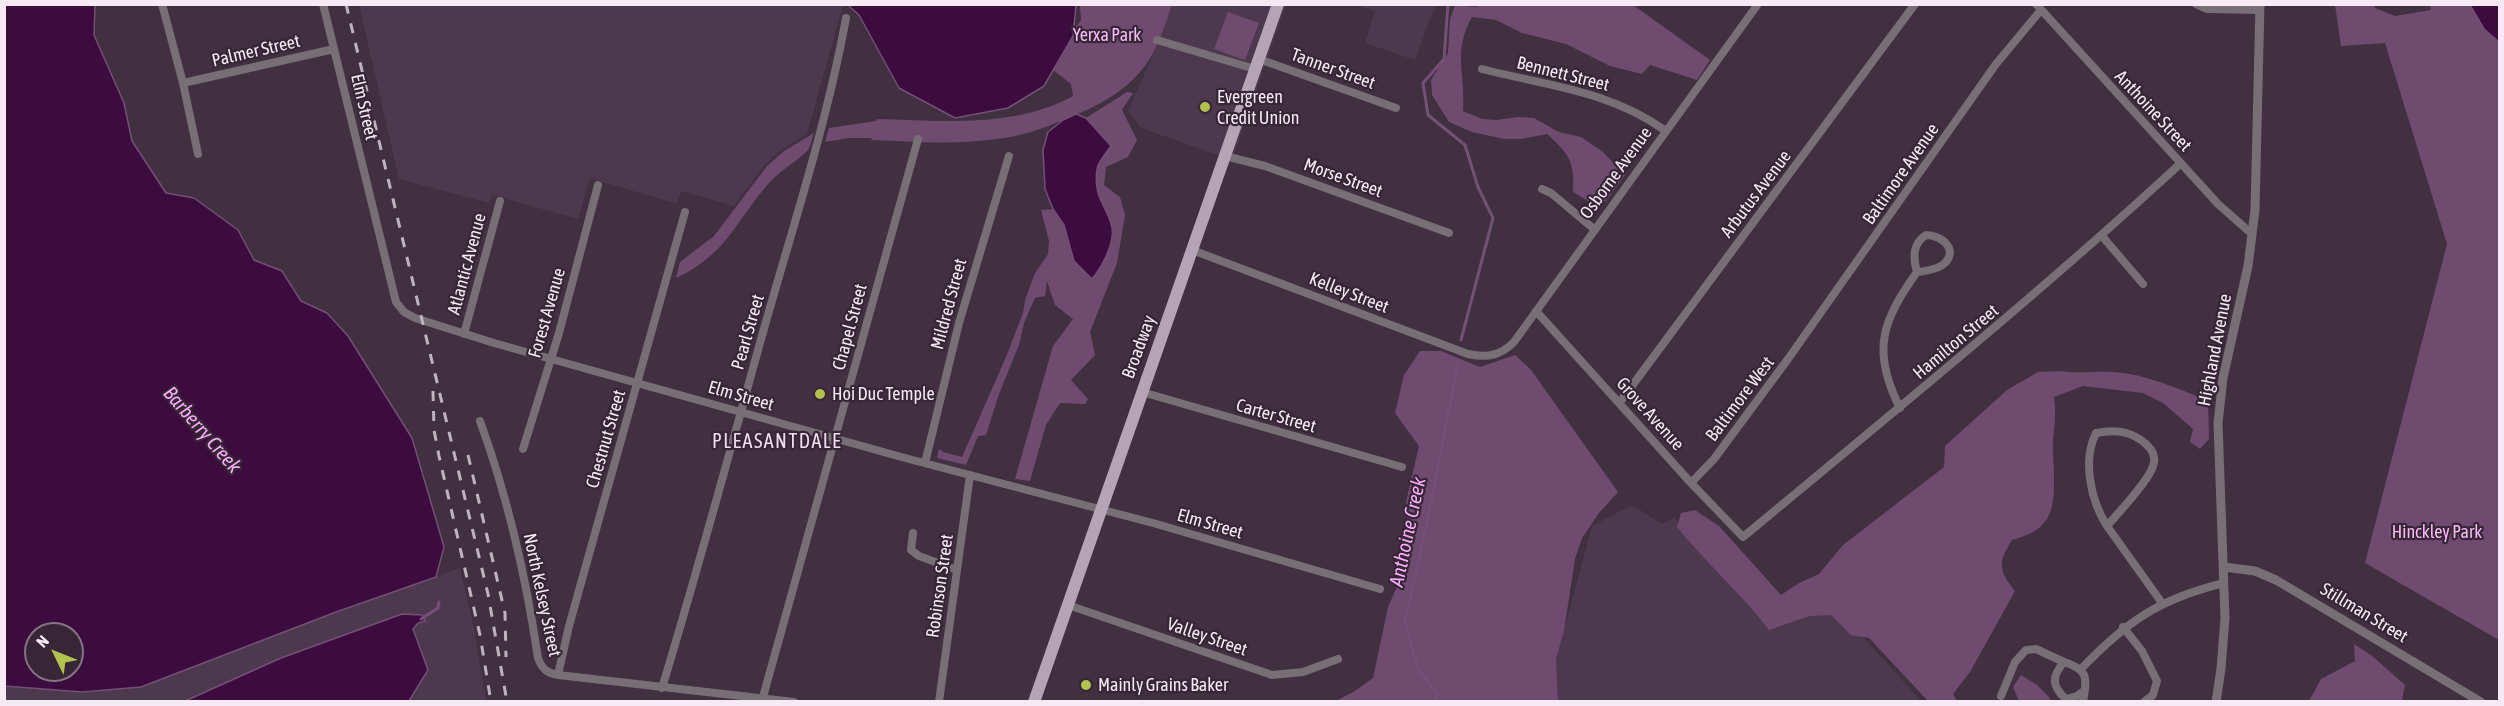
<!DOCTYPE html>
<style>
body{margin:0}
#map{position:relative;width:2504px;height:706px;overflow:hidden;background:#403040;font-family:"Asap Condensed",sans-serif}
canvas{display:block}
.frame{position:absolute;inset:0;border:6px solid #f6ebf5;pointer-events:none}
.north{position:absolute;left:24px;top:622px;width:60px;height:60px;box-sizing:border-box;background:#362636;border:2px solid #837582;border-radius:50%;rotate:313deg;font-size:16px;font-weight:700;line-height:24px;text-align:center;color:#f6ebf5}
.north::after{content:'';display:block;margin:auto;width:21px;height:27px;background:#b2c34c;clip-path:polygon(50% 0,100% 100%,50% 72%,0 100%)}
</style>
<div id="map">
<canvas width="2504" height="706"></canvas>
<div class="frame"></div>
<div class="north">N</div>
</div>
<script>
const context = document.querySelector('canvas').getContext('2d');
context.lineJoin = 'round';
function fillPath(path, color) {
  context.fillStyle = color;
  context.fill(path, 'evenodd');
}
function strokePath(path, color, width, dash) {
  context.strokeStyle = color;
  context.lineWidth = width;
  context.lineCap = dash ? 'butt' : 'round';
  context.setLineDash(dash || []);
  context.stroke(path);
}
function write(font, color, halo, rows, align = 'center') {
  context.font = font + ' "Asap Condensed",sans-serif';
  context.lineWidth = 4.5;
  context.setLineDash([]);
  context.textBaseline = 'middle';
  context.strokeStyle = halo;
  context.fillStyle = color;
  for (const [text, x, y, turn = 0] of rows) {
    context.save();
    context.translate(x, y);
    context.rotate((+turn || 0) * Math.PI / 180);
    context.textAlign = isNaN(turn) ? turn : align;
    if (halo) context.strokeText(text, 0, 0);
    context.fillText(text, 0, 0);
    context.restore();
  }
}
fillPath(new Path2D(`
 M359 5V4L843 5 807 134 777 153 762 168 734 206 681 191 677 204 590 178 578 219 492 195 489 203 399 179Z
 M1172 5H1286L1232 160 1141 128 1128 111 1157 46Z
 M1356 5H1435L1415 60 1365 43 1375 11Z
 M1632 505 1662 524 1674 517 1771 623 1816 585 1921 701H1558L1556 659 1592 526Z
 M460 568 474 628 486 701 5 702 4 686 82 692 141 687 336 612Z`), '#4d394d');
fillPath(new Path2D(`
 M848 5H1076L1074 30 1081 20 1080 5H1172C1165 24 1159 46 1147 63 1129 89 1102 104 1073 116 1051 125 1028 135 1004 138 960 145 915 142 871 140L872 138H849L825 142 829 128 876 121 877 119C941 121 1015 128 1073 96L1071 84 1053 70 1044 86 1008 108 955 118 899 88 859 15Z
 M1480 5H1633L1710 60 1697 80 1650 65 1642 74 1610 66 1566 44 1522 33 1496 20 1472 17C1452 53 1466 74 1463 111L1482 119 1497 120 1517 117 1534 118 1559 132 1581 137 1603 152 1625 175 1606 201H1588L1573 192C1575 162 1569 154 1547 134L1521 139H1504L1472 132 1449 122 1432 95 1431 80 1448 53 1450 19 1455 5 1476 7Z
 M2335 5H2374L2375 8 2395 16 2431 10 2430 5H2470L2484 29 2499 42V640L2365 563 2447 244 2385 43 2341 46Z
 M1228 12 1259 23 1245 60 1214 49Z
 M1127 92 1133 93 1122 110 1137 140 1128 157 1106 167 1104 185 1120 197 1125 215 1117 263 1090 332 1095 355 1071 380 1088 399 1085 404 1060 403 1046 425 1030 481 1015 479 1053 346 1073 319 1055 305 1047 281 1045 296 1035 298 1024 323 1019 345 999 394 986 435 978 436 966 465 937 458 939 449 943 452 962 457 1006 357 1023 313 1025 300 1035 273 1048 254 1049 241 1041 210 1053 209 1064 225 1069 245 1092 278 1112 230 1098 198 1093 126 1086 118Z
 M814 133C812 138 811 146 808 150 798 161 780 170 769 183 735 222 727 254 676 278L680 262 714 236 767 166 784 151Z
 M1420 351H1441L1480 367 1515 355 1531 370 1618 492 1599 513 1582 538 1575 559 1564 631 1556 659 1558 701H1336L1355 691 1373 678 1388 607 1404 571 1409 537 1406 502 1419 446 1395 413 1404 375Z
 M2061 371C2079 374 2095 371 2113 372 2146 374 2177 388 2208 401L2209 439 2200 449 2190 442 2193 429 2163 403 2143 393 2083 386 2054 397C2056 412 2055 424 2053 439 2052 460 2059 501 2047 519 2038 532 2026 536 2012 540 1998 562 1998 570 2015 591L1970 672 1953 694 1957 701H1928L1869 638 1851 635 1831 615 1809 616 1769 630C1741 593 1706 563 1677 527L1681 513 1695 510 1719 526 1781 595 1799 583 1819 574 1843 545 1944 467 1945 446 2007 390 2038 372Z
 M2354 644 2371 655 2405 685 2402 701H2309L2321 679 2355 661Z
 M2021 675 2037 685 2050 698 2049 701H2019L2013 687Z`), '#704b70');
const water = new Path2D(`
 M4 5H95L94 35 124 103 132 141 166 193 194 198 238 230 254 260 282 271 301 301 327 313 348 336 412 438 444 547 436 577 336 612 141 687 82 692 5 686ZM36 634H72V670H36Z
 M848 5H1076L1073 36 1044 86 1008 108 955 118 899 88 859 15Z
 M2470 5H2499V42L2484 29Z
 M1076 114 1086 118 1111 146C1107 152 1098 162 1097 169 1093 198 1106 204 1112 227 1115 243 1102 267 1092 279L1074 261 1064 225 1053 209 1045 189 1043 150 1048 132 1063 120Z
 M402 614 422 615 425 621 418 623 413 629 428 670 409 701H185L281 658Z`);
fillPath(water, '#3d0c3f');
strokePath(water, '#744f76', 1.5);
strokePath(new Path2D(`
 M1448 4 1444 59 1423 83 1428 115 1465 145 1478 187 1493 218 1461 340
 M421 619 438 608 439 602
 M1436 702 1437 693 1418 669 1405 622 1426 528 1458 363`), '#744f76', 3);
strokePath(new Path2D(`
 M162 4 183 83 198 154
 M323 4 396 302 404 312 415 318 494 343 905 458 1153 523 1380 589
 M2036 4 2218 204 2252 234
 M2196 4 2207 9 2260 10
 M1157 40 1255 69
 M1259 59 1396 108
 M1482 69C1548 86 1608 90 1666 131
 M183 83 334 49
 M1225 156 1265 166 1449 233
 M1542 189 1551 193 1594 229
 M1926 235C1940 235 1959 248 1945 263 1939 269 1926 271 1917 272 1913 258 1912 244 1926 235Z
 M2102 236 2143 284
 M1192 250 1468 354C1487 358 1500 356 1514 342L1758 4
 M1536 311 1691 483 1743 537C1891 414 2040 293 2181 163
 M464 334 500 201
 M1142 392 1402 467
 M1620 402 1915 4
 M1900 408C1871 351 1882 321 1917 272
 M480 421C508 498 526 577 538 658 542 669 547 673 558 675L794 702
 M523 449 559 333 598 185
 M925 463 959 323 1009 156
 M1691 483 1714 459 1788 359 1996 64 2041 10
 M2107 526C2091 501 2082 461 2096 433 2113 430 2126 430 2141 440 2148 445 2156 452 2154 462 2153 477 2118 513 2107 526L2162 603
 M913 533 911 550 919 556 957 570
 M1068 605 1272 675 1303 672 1338 659
 M2123 627 2142 651 2157 681 2153 695 2144 702
 M2081 669C2127 621 2159 599 2224 583
 M558 675 569 626 685 212
 M662 688C697 573 728 458 760 343 790 235 826 128 846 18
 M2001 696 2015 662 2026 650 2036 649 2064 662
 M763 697 918 139
 M939 702 970 475
 M2083 702C2087 678 2089 670 2064 662 2052 676 2051 686 2066 699L2077 696 2084 691`), '#776e76', 8);
strokePath(new Path2D(`
 M2224 567 2255 571 2276 580 2481 702
 M2216 702 2221 669 2225 618 2218 423 2223 378 2248 266 2255 210 2260 4`), '#776e76', 9);
strokePath(new Path2D(`
 M1034 702 1278 4`), '#b5a4b5', 12);
strokePath(new Path2D(`
 M346 4 488 594 507 702
 M433 391 434 430 439 456 480 635 491 702
 M468 455 505 613 506 657`), '#bfb3bf', 3, [10, 10]);
for (const [x, y, r, color] of [
 [1205,107,6,"#b2c34c"],
 [820,394,6,"#b2c34c"],
 [1086,685,6,"#b2c34c"]
]) {
  const dot = new Path2D();
  dot.arc(x, y, r, 0, 2 * Math.PI);
  context.fillStyle = color;
  context.fill(dot);
  strokePath(dot, '#362636', 2);
}
write('18px', '#fabcf9', '#362636', [
 ["Yerxa Park",1107,35],
 ["Hinckley Park",2437,532]
]);
write('18px', '#f6ebf5', '#362636', [
 ["Palmer Street",256,51,-13],
 ["Tanner Street",1333,69,20],
 ["Bennett Street",1563,74,14],
 ["Elm Street",364,107,77],
 ["Anthoine Street",2153,111,47],
 ["Osborne Avenue",1616,173,-54],
 ["Baltimore Avenue",1901,174,-55],
 ["Morse Street",1343,178,20],
 ["Arbutus Avenue",1756,194,-53],
 ["Atlantic Avenue",467,264,-75],
 ["Kelley Street",1349,293,21],
 ["Mildred Street",949,304,-75],
 ["Forest Avenue",547,313,-74],
 ["Chapel Street",850,327,-75],
 ["Pearl Street",748,332,-74],
 ["Hamilton Street",1956,342,-40],
 ["Broadway",1139,347,-70],
 ["Highland Avenue",2215,350,-79],
 ["Elm Street",741,396,16],
 ["Baltimore West",1740,399,-53],
 ["Grove Avenue",1650,414,48],
 ["Carter Street",1276,416,16],
 ["Chestnut Street",606,439,-74],
 ["Elm Street",1210,524,16],
 ["Robinson Street",940,586,-82],
 ["North Kelsey Street",542,595,78],
 ["Stillman Street",2364,613,31],
 ["Valley Street",1207,637,19]
]);
write('18px', '#f6ebf5', '#362636', [
 ["Evergreen",1217,97],
 ["Credit Union",1217,118],
 ["Hoi Duc Temple",832,394],
 ["Mainly Grains Baker",1098,685]
], 'left');
write('italic 20px', '#faaefa', '#362636', [
 ["Barberry Creek",202,430,49],
 ["Anthoine Creek",1408,532,-78]
]);
context.letterSpacing = '1.5px';
write('20px', '#f2dcf1', '#362636', [
 ["PLEASANTDALE",777,442]
]);
context.letterSpacing = '0px';
</script>
